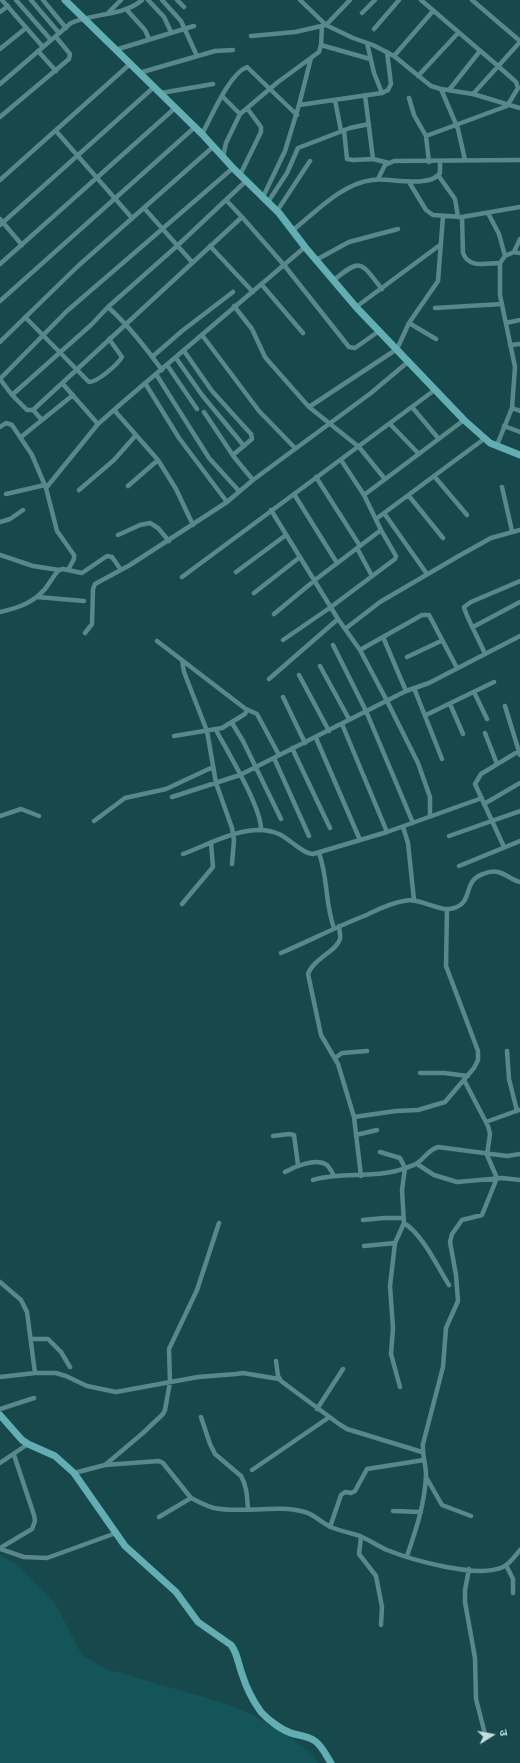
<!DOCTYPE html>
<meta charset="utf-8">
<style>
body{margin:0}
#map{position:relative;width:520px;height:1763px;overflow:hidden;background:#17494c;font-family:"Exo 2","Noto Sans Devanagari",sans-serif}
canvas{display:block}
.north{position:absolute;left:472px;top:1715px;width:40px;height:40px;-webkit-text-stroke:3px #083f42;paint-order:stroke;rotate:79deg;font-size:11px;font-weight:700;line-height:16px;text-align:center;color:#c4ddde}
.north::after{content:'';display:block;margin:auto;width:14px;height:18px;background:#c4ddde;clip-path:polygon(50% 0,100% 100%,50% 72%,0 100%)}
</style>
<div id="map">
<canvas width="520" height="1763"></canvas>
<div class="north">उ</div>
</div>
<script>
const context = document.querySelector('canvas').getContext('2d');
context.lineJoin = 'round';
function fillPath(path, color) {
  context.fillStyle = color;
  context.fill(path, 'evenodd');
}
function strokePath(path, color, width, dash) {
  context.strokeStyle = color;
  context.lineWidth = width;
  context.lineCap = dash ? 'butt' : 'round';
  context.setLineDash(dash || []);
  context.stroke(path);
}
fillPath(new Path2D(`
 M0 1555 17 1564 55 1603 82 1655 106 1669 221 1702 249 1713 287 1735 313 1755 318 1763H0Z`), '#135559');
strokePath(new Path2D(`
 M2 0 43 47
 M16 0 51 40
 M31 0 59 33
 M43 0 66 28
 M148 0 164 17 171 32
 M162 0 181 21 197 56
 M177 0 184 7
 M300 0 326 25 353 38 373 45 394 56 431 86 441 89 473 94 520 108
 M421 0 498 66 516 82 518 88 507 106 426 136
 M472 0 520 41
 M126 9 145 30 149 39
 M0 12 8 6
 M108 13 121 0
 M362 13 375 0
 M374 29 399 0
 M251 36 295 32 326 25 350 0
 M367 43 374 73 382 93
 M321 45 370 59
 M0 49 26 28
 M115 50 194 26
 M38 51 56 71
 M394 56 433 11
 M139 73 215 51 233 50
 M418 76 458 33
 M0 84 71 23C93 13 124 16 142 0
 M441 89 458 129 465 160
 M449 90 480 51
 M161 93 213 84
 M473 94 520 42
 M365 95 373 159
 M222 96 240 114
 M409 98 414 115 426 136 429 162
 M335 100 341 131
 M299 105 382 93 388 90 391 84 387 52
 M0 117 69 59 70 54 56 37
 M344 130 347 159 353 160 373 159 389 163
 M56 131 132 218
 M202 134C212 116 229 74 247 67L297 115
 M223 157 226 143 240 114 278 82 319 52 321 45 322 26
 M240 175 261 132V127L247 108
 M438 175 455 199 458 217
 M378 179 385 165 394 161 520 160
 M0 180 130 64
 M409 182 426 210 433 215 462 217 520 207
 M263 197 285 151 299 105 311 58
 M268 202 287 173 298 148 350 128 369 124
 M144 208 192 262
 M277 211 310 161
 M488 213 499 234 505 256
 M242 217 284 265 349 347 355 348 379 331
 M462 217 463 253C469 269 486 263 500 263
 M0 219 22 245
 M0 225 154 87
 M293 230C316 212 341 184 372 180 387 177 430 189 440 173V161
 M210 246 253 292
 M514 252 520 239
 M316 260 349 242 398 229
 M0 264 175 108
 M334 280C362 257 360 262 382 289
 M262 285 303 333
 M0 301 195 127
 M234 306 252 329 265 357 271 364 309 407 359 447 385 479
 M108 307C129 326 145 347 162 370
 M356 307 440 245
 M435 308 502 304
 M25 317 89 382C98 382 118 364 122 357L109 339
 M409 323 436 339
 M506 323 520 320
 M202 335 259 411 295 448
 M0 342 78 266 214 146
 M510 345 520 344
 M184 351 212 391 251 434 252 439 233 455
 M152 357 182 331 233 292
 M176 358 202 395 244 446
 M167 365 197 409
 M156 374 209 458 239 491
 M0 379 67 311 233 168
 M0 379 12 395 27 410H33L42 420
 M62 383 98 424
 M145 383 179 438 227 502
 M12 395 91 325 108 307 177 246 246 181
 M309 407 397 349 409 323 438 281 443 216
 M412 407 438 438
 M512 408 520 411
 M33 410 242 217 226 200
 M114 410 158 460 176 489 193 525
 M204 412 234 457 253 480
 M390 424 418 453
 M504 426 520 432
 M0 427 6 423 12 425 32 455 46 488 57 531 74 555V559L68 570
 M21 437 73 395
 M497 445 512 408 515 367 500 295V263L505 256 514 252 520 253
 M434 476 467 515
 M316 477 360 546
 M128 486 158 460
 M502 487 512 531
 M46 488 98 424 123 402 305 247
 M79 490 114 460 136 435
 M6 494 45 485
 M294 494 337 563
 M364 495 464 420
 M409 496 443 538
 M271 510 338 619 360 650 387 701 418 763 430 797V816
 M384 513 427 574
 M376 519 484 439
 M0 522 10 519 23 510
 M118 535 140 525 150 523 158 528 169 541
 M357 548 372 576
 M0 555 33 566 59 570
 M236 572 286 535
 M182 577 436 389
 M254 593 300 557
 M37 597 84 601
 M0 612C18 608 33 603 45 589 50 583 53 576 59 570L63 569 82 573 107 556 112 557 121 570
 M274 614 315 580 381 530
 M473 627 520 602
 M345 629 380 602 457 557 491 538 520 530
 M85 633 92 624 93 589 95 584 130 565 227 502 253 480 371 393 409 361
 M383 637 406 691
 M283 640 331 607 395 559 396 556 381 530 364 495 341 460
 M157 641 247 710 245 714 222 728 174 736
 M333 645 366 711 413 823
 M360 650 422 615H429L457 668
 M485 654C482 646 464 612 464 607L471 602 520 581
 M407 657 441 641
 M182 660 184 672 207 731 216 783 232 828 234 840 232 864
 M320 666 349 719
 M299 675 329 731
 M269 679 338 619
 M414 688 442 759
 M474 692 487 719
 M283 697 305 743
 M450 704 463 734
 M505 706 520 755
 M246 709 257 714 279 755
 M426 715 494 682
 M232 723 243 741 281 819
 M216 730C227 751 262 808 261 830
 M485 733 497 764
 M316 738 360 840
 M292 748 330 828
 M274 758 309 836
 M172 797 240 775 406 691 429 683 520 636
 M484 804 520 783
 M0 816 21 809 39 816
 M94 821 125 798 166 789 213 767
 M403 827 408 843 414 900
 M387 832 482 798
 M449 836 520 811
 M504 847 475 784 481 774 519 751
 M319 853C328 877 325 904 334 928
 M183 854C213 843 250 820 281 835 290 840 304 854 313 854L387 832 342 724
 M459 866 520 841
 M182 904 213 867 211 843
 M339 926C339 930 341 935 340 939 337 951 313 959 308 974L321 1035 338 1064 354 1117 361 1176
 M281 953C309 941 336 927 364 916 377 910 390 903 404 901 420 897 439 913 454 908 474 902 462 881 483 874 488 872 493 871 498 872 506 874 512 880 520 882
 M507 1051 509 1079 517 1111
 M335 1058 342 1053 367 1051
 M420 1073H444L468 1076
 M354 1117 396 1111 418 1110 445 1102 474 1068 478 1060V1051L446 966 447 909
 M486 1122 519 1110
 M356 1135 377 1130
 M273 1136 289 1134 294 1135 298 1165
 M380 1152 400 1158 405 1168 402 1190 404 1223 395 1243 390 1286 393 1328 391 1354 400 1387
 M417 1164 434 1175 457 1182 502 1178 520 1180
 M285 1172C294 1167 316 1157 327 1165 330 1168 332 1172 334 1176
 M313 1180C340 1172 368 1178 396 1171 402 1169 410 1167 416 1164 424 1159 428 1150 438 1147L507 1156 520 1154
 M363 1220 384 1218H403
 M404 1223C423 1235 437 1266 449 1285
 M364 1246 395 1243
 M0 1282 21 1300 27 1312 35 1373
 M32 1339H48L61 1352 70 1367
 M276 1361 278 1376 281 1381 339 1424 347 1429 422 1452
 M0 1377 35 1373H56L66 1376 87 1386 116 1392 198 1377 236 1374 243 1373 279 1379
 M0 1409 34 1398
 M317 1409 343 1369
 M201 1417 210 1444 215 1454 241 1476C247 1486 247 1497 248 1509
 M0 1463 28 1444
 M105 1465 143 1433 163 1414 165 1410 170 1382 169 1349 197 1290 219 1223
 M252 1470 328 1418
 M74 1473 105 1465 159 1461 163 1463 191 1498 159 1517
 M426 1477 442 1505 471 1516
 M191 1498C199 1502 206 1506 214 1508 241 1514 277 1504 305 1512 315 1515 322 1523 331 1527 340 1531 351 1533 360 1536 369 1540 378 1546 387 1550 412 1560 478 1579 503 1567 510 1564 515 1556 520 1550
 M393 1511 421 1512
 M330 1527 341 1495 345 1492 351 1493 355 1491 367 1469 424 1460
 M361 1537 359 1554 376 1576 382 1607 381 1625
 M0 1548 32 1529 35 1521 34 1515 14 1455
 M0 1549 24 1557 47 1558 116 1533
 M407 1556C416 1530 425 1503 426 1475 426 1464 422 1455 423 1444L443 1367 446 1328 458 1301 456 1275 450 1242 452 1234 462 1220 482 1215 497 1178 487 1155 490 1134 488 1126 464 1080
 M506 1565 513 1579V1593
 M469 1569 465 1590V1602L475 1658 476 1699 485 1734`), '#59878a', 4.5);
strokePath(new Path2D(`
 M65 0 202 134 233 168 279 213 305 247 356 307 464 420 490 443 520 455
 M0 1415 22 1440 28 1444 55 1456 74 1473 125 1546 176 1592 198 1622 231 1645C238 1654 238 1664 242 1674 246 1687 253 1701 261 1712 269 1721 283 1731 294 1734 302 1736 308 1736 315 1741 322 1746 326 1755 331 1763`), '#62aeb2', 7);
</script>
